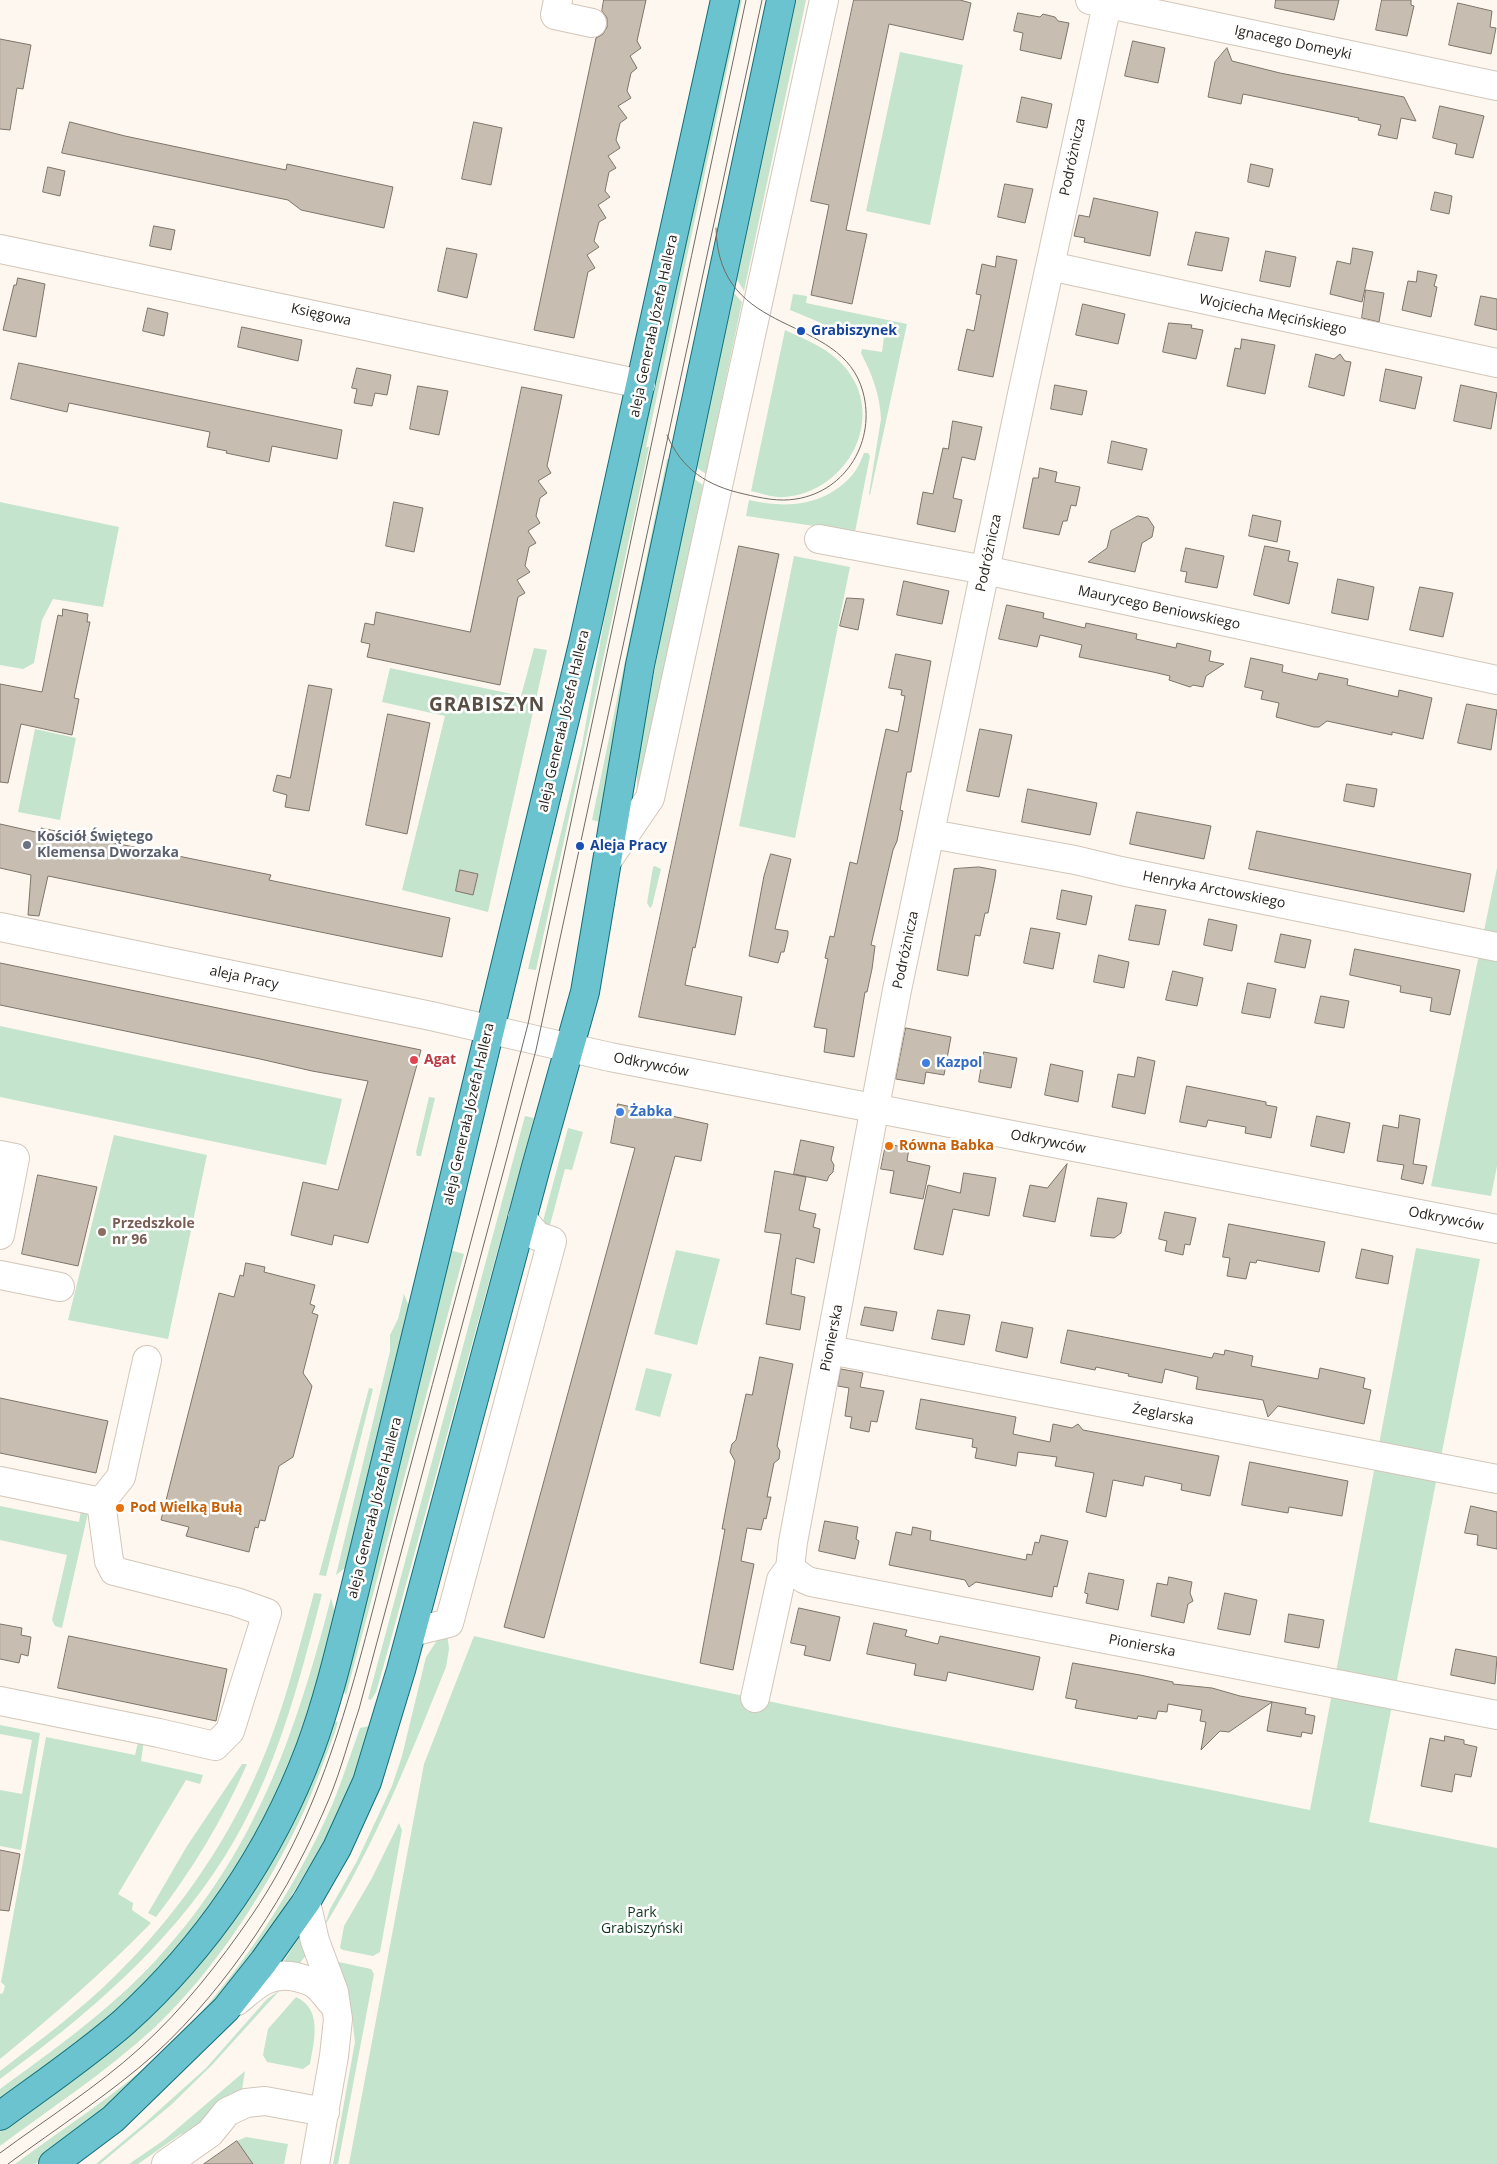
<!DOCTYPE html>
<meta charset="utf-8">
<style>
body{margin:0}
canvas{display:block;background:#fef7ef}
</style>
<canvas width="1497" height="2164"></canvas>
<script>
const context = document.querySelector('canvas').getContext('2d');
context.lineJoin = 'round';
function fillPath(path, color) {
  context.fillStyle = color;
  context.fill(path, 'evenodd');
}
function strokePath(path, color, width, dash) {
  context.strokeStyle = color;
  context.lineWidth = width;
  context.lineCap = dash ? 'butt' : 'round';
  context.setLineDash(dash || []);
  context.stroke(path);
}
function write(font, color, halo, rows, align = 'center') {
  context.font = font + ' "Open Sans",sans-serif';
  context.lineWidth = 5;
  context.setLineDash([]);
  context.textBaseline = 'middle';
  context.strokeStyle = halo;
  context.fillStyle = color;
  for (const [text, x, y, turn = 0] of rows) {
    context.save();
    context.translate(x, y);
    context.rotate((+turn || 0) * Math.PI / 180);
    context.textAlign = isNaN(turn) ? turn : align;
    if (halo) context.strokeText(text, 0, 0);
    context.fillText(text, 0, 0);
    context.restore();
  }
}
fillPath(new Path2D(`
 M738 0H742L646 447H649L536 970 528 969 582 745 608 598Z
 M795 0H806L744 291 736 278Z
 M900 52 963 65 930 225 866 211Z
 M733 292 742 302 706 474 696 467Z
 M793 294 807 296 806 303 907 324 870 495 869 494 881 419C880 395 872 374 861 353L862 349 882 352 885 328 863 324 862 337H845L819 322 790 310Z
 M785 330C806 340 828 348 844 366 888 416 848 492 785 497 774 498 763 494 751 491Z
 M864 453H868L870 456 855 532 746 516 749 500C787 509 826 506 853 474 858 468 861 460 864 453Z
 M667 459H670L636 617 601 822 592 820Z
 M693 478 703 485 638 787 637 805V775L640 750 670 586Z
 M0 502 119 527 103 607 53 599 42 620 34 663 23 669 0 665Z
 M794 556 850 567 795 838 739 826Z
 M534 648 547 650 488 912 402 890 445 716 382 702 390 668 521 696Z
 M35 729 76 738 60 820 18 812Z
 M655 866 661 869 652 906 650 908 647 903 653 867Z
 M1497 868V1166L1491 1196 1431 1186Z
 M0 1026 342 1099 326 1165 0 1097Z
 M429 1097 435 1098 421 1156H417L416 1152Z
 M525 1116 534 1118 383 1668 376 1692 371 1700 368 1699Z
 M568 1128 583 1132 572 1170 565 1169 550 1225 546 1227 542 1225Z
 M114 1135 207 1155 168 1339 68 1320Z
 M1416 1248 1480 1259 1369 1822 1497 1848V2164H349L424 1764 474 1636C751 1702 1031 1753 1310 1810Z
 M450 1250 464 1254 346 1695 342 1688Z
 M676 1250 720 1259 697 1345 654 1334Z
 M404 1294 408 1304V1311L346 1567 336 1575 390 1351V1335L398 1319Z
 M646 1368 672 1374 660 1417 635 1410Z
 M369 1388 373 1389 326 1576 319 1575Z
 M0 1506 79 1522 81 1510 88 1513 62 1628 55 1626 52 1620 67 1555 0 1540Z
 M314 1593 322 1594C299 1683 275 1777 225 1856 168 1947 86 2016 0 2079V2071C40 2040 81 2010 117 1974 174 1918 222 1850 255 1777 282 1718 297 1655 314 1593Z
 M331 1598 335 1613 333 1619C322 1663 310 1707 294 1750 257 1851 193 1940 114 2012 78 2044 38 2072 0 2100V2089C55 2049 111 2009 157 1959 255 1852 295 1736 331 1598Z
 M447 1632 449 1649 446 1667C410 1756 375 1845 324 1927L330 1909 357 1861 392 1786 402 1756 426 1657 436 1642Z
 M333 1721 338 1722 335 1732C325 1758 316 1784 305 1809 269 1887 215 1971 153 2029 106 2072 51 2108 0 2146V2132L124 2038Z
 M0 1725 40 1733 21 1850 0 1846V1790L22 1794 32 1740 0 1734Z
 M374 1725 361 1759 324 1842 268 1934 224 1992 147 2073 74 2134 35 2164H15C64 2128 118 2093 163 2052 233 1986 295 1890 333 1803 343 1778 351 1753 360 1728Z
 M46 1737 135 1755 139 1738 144 1740 141 1761 203 1775 200 1784 186 1780 118 1894 133 1903 132 1910 151 1923C103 1972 53 2016 0 2059V1994L3 1993 5 1986 1 1982Z
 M242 1764H247C223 1819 193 1869 156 1917L148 1913 187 1846Z
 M399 1823 402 1830 380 1952 373 1956 343 1950 340 1948 344 1926 372 1878Z
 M301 1935 307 1954 300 1963 283 1962Z
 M334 1961 371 1969 374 1974 338 2164H333L355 2042 350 2001Z
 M280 1990 212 2065 171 2105 100 2164H96L145 2123 206 2068 267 1999Z
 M296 1997C323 2009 314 2041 310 2064L303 2069 267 2062 263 2055 268 2029Z
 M245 2071 241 2096 194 2136 181 2134 138 2164H129L164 2140Z
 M246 2137 288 2144 284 2164H253L237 2141Z`), '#c4e4cd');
const building = new Path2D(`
 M604 0H646L637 41 641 48 630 56 637 68 631 73 627 91 631 98 618 106 627 118 620 123 616 140 620 148 608 156 616 168 609 172 605 191 610 197 598 205 606 218 599 222 594 241 599 247 587 255 595 268 588 272 574 338 534 330 596 38 603 34 607 27V18L602 11Z
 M854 0H960L971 3 963 40 889 24 846 230 867 234 852 304 811 295 829 205 811 201Z
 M1276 0H1339L1334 20 1275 8Z
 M1382 0H1411V5L1414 6 1407 36 1376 30Z
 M1458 3 1492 11 1490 27 1496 28 1491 54 1449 45Z
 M1018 13 1040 17 1043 14 1055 17 1058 21 1069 23 1061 59 1020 50 1023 33 1014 31Z
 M0 39 31 45 23 89 17 88 10 130 0 129Z
 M1133 41 1165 48 1158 83 1125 76Z
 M1227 48 1232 61 1280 73 1404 97 1416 121 1401 118 1397 139 1378 135 1381 125 1358 120 1359 118 1243 94 1241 104 1208 97 1215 62Z
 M1022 97 1052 104 1047 128 1017 122Z
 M1440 106 1484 116 1473 158 1455 154 1457 144 1433 138Z
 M70 122 125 136 286 170 287 164 393 187 384 228 301 210 288 200 62 153Z
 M474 122 502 128 491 185 462 179Z
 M1251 164 1273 169 1269 187 1248 182Z
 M48 167 65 171 60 196 43 192Z
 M1005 184 1033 189 1025 223 998 217Z
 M1435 192 1452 196 1449 214 1431 210Z
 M1094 198 1158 212 1150 256 1084 242 1085 238 1074 236 1079 215 1089 217Z
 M154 226 175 230 171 250 150 246Z
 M1196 232 1229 238 1222 271 1188 265Z
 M447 248 477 254 467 298 438 291Z
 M1353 248 1373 252 1362 302 1330 294 1337 261 1350 264Z
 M1266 251 1296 257 1290 287 1260 281Z
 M997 256 1017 260 993 377 958 370 967 329 974 331 981 295 976 294 982 264 995 267Z
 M1418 271 1437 275 1434 286 1437 287 1431 317 1402 310 1408 281 1416 282Z
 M18 278 45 284 36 337 3 330 14 285H16Z
 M1366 290 1384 293 1379 322 1362 318Z
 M1481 296 1497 299V330L1475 325Z
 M1083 304 1125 314 1118 344 1076 335Z
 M148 308 168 313 164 336 143 331Z
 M1169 323 1192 325 1191 328 1203 330 1196 359 1163 352Z
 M242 327 302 340 298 361 238 347Z
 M1242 339 1275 345 1265 394 1227 386 1235 348 1240 349Z
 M1316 354 1334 359 1340 354 1345 361 1351 362 1344 396 1309 387Z
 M19 363 342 430 337 459 272 446 269 462 226 453 227 451 207 447 210 432 69 403 67 412 11 399Z
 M357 368 391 375 387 395 375 393 372 406 354 403 357 389 352 388Z
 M1386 369 1422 377 1415 409 1380 401Z
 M1055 385 1087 391 1082 415 1051 409Z
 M1461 385 1497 393 1491 429 1454 421Z
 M418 386 448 391 439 435 410 429Z
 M522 387 562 395 547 466 551 473 538 481 547 493 540 498 536 516 540 523 528 531 536 543 529 547 525 566 530 572 517 580 525 593 518 597 500 685 367 657 370 644 361 642 365 623 374 625 376 612 470 632Z
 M953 421 982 427 975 460 962 457 953 498 962 500 955 532 917 524 923 492 933 494 943 448 948 449Z
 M1112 441 1147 449 1142 470 1108 463Z
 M1040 468 1057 472 1055 482 1080 487 1076 506 1071 505 1067 521H1063L1059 535 1023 528 1033 478H1038Z
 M394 502 423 508 414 552 386 546Z
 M1253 515 1281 521 1277 542 1249 536Z
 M1138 516 1148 518 1154 527 1152 537 1142 543 1135 572 1088 562 1107 548 1111 531Z
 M739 546 779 554 695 948 693 947 685 985 742 997 735 1035 639 1017Z
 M1265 546 1290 551 1288 561 1298 563 1289 604 1254 595Z
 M1186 548 1224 556 1217 588 1185 582 1187 572 1181 571Z
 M1338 579 1374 587 1368 620 1332 613Z
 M904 581 949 591 942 624 897 615Z
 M1420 587 1453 593 1443 637 1410 630Z
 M847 598 864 599 858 630 840 626Z
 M1007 605 1044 613 1043 618 1085 628 1086 623 1137 634 1136 639 1176 648 1177 643 1211 651 1209 661 1224 664 1206 676 1203 687 1193 685 1190 687 1169 680 1170 676 1153 672 1079 657 1082 645 1040 635 1037 647 999 639Z
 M63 609 88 614 87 622H90L74 698 79 699 72 735 21 724 8 783 0 782V684L42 692 58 615 62 616Z
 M896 654 931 661 911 772H907L900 810 903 811 897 841 893 850 871 945 875 946 872 969 867 992H865L854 1057 824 1052 827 1029 814 1027 828 959 825 958 830 936 834 937 850 862 857 864 886 729 898 732 905 696 901 695 902 690 889 688Z
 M1251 658 1283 665 1282 672 1317 680 1319 673 1348 679 1347 685 1398 697 1399 690 1432 698 1423 739 1392 732V735L1327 721 1319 727H1314L1276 717 1279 703 1261 699 1263 691 1245 687Z
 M309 685 332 689 309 811 285 807 287 795 273 791 277 775 290 778Z
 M1467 704 1497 710 1491 750 1458 743Z
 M388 714 430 723 407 834 366 825Z
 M980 729 1012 735 999 797 967 791Z
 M1347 784 1377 789 1374 807 1344 801Z
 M1028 789 1097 803 1090 835 1022 822Z
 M1137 812 1211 826 1204 859 1130 844Z
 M0 824 40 833 41 828 271 875 269 880 450 918 442 957 48 876 39 916 28 915 31 875 0 868Z
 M1257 831 1471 874 1464 912 1249 869Z
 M771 854 791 859 775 929 788 931V935L784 952H781L778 963 749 956 764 876Z
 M979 867 996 870 995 878 988 913H985L980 936 975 935 968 976 937 970 954 869Z
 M460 870 478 874 473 895 456 891Z
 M1062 890 1092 896 1086 925 1057 919Z
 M1136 905 1166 910 1159 945 1129 940Z
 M1209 919 1237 925 1232 951 1204 945Z
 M1031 928 1060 933 1053 969 1024 963Z
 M1281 934 1311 940 1305 968 1275 962Z
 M1355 949 1460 970 1450 1015 1430 1011 1432 998 1400 992 1401 986 1350 975Z
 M1099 955 1129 962 1124 988 1094 982Z
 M0 963 421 1050 368 1243 334 1235 332 1245 291 1235 303 1182 338 1190 368 1081 312 1071 260 1059 0 1005Z
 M1173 971 1203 978 1197 1006 1166 1000Z
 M1248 983 1276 989 1270 1018 1242 1013Z
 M1321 996 1349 1001 1344 1028 1315 1023Z
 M906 1028 951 1037 944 1075 926 1072 924 1084 896 1079Z
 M984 1052 1017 1058 1011 1088 979 1082Z
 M1138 1057 1155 1061 1145 1114 1112 1107 1118 1074 1134 1077Z
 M1051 1064 1083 1071 1078 1102 1045 1095Z
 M1187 1086 1266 1102V1105L1277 1107 1271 1138 1245 1133 1246 1127 1208 1120 1206 1127 1180 1122Z
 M618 1104 708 1124 701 1161 675 1156 544 1638 504 1627 635 1148 611 1143Z
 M1400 1115 1420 1119 1413 1164 1427 1166 1423 1184 1401 1179 1404 1165 1377 1161 1383 1125 1398 1128Z
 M1317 1116 1350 1123 1344 1153 1311 1146Z
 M801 1140 834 1147 831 1160 834 1165 833 1172 829 1176 827 1181 794 1174Z
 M886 1144 909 1148 907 1161 930 1166 923 1199 890 1193 894 1171 881 1169Z
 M1067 1164 1055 1222 1023 1216 1030 1185 1047 1188Z
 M775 1171 806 1177 799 1210 816 1214 813 1227 820 1229 814 1263 796 1258 791 1294 805 1297 800 1330 766 1324 781 1234 765 1232Z
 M964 1173 996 1178 989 1216 953 1209 943 1255 914 1249 928 1185 960 1193Z
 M38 1175 97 1187 78 1266 22 1254Z
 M1098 1198 1127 1203 1121 1233 1114 1238 1091 1236Z
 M1165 1212 1196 1218 1190 1245 1185 1244 1183 1255 1165 1251 1167 1241 1159 1239Z
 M1229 1224 1325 1242 1319 1272 1257 1260 1256 1263 1250 1262 1246 1279 1227 1276 1230 1258 1223 1257Z
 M1362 1249 1393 1256 1388 1284 1356 1278Z
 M246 1263 265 1267 264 1272 315 1285 310 1304 315 1306 312 1313 318 1315 303 1373 312 1386 293 1457 279 1466 265 1521 260 1520 258 1528 255 1527 249 1552 186 1536 189 1527 161 1520 219 1293 234 1297 240 1275 243 1276Z
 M865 1307 897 1312 893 1331 861 1325Z
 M938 1310 970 1315 964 1345 932 1339Z
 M1002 1322 1033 1328 1027 1358 996 1351Z
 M1068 1330 1212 1358 1214 1353 1224 1355 1225 1350 1253 1356 1251 1366 1318 1379 1320 1368 1365 1378 1363 1388 1371 1390 1364 1424 1278 1406 1268 1417 1263 1400 1196 1389 1198 1377 1165 1369 1162 1383 1128 1376 1129 1374 1096 1367 1095 1370 1061 1363Z
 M760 1357 793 1364 777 1446 780 1451 779 1459 774 1463 767 1497H771L766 1519 764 1518 761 1530 747 1528 741 1561 754 1564 733 1670 700 1663 725 1529H722L735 1461 730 1452 732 1444 736 1440 746 1394 752 1395Z
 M841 1369 863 1373 860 1387 884 1391 877 1422 871 1421 869 1432 850 1428 852 1417 845 1416 849 1388 838 1386Z
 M0 1398 108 1421 96 1473 0 1453Z
 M921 1399 1016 1417 1013 1434 1050 1442 1053 1424 1072 1428 1078 1424 1083 1430 1219 1456 1210 1496 1181 1490 1182 1484 1145 1476 1143 1486 1113 1480 1106 1517 1086 1512 1094 1473 1055 1466 1057 1457 1018 1452 1016 1466 975 1458 977 1448 972 1447 973 1439 916 1429Z
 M1250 1462 1348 1481 1342 1516 1289 1507 1288 1513 1242 1505Z
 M1471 1506 1497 1512V1549L1477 1545 1478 1535 1465 1533Z
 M825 1521 858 1527 856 1539 859 1541 855 1559 819 1551Z
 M913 1527 931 1531 930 1540 1026 1560 1027 1554 1032 1555 1035 1542 1039 1543 1041 1535 1068 1541 1057 1587 1054 1586 1052 1597 976 1582 969 1587 965 1580 889 1565 896 1532 911 1535Z
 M1089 1573 1124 1580 1118 1610 1086 1603 1088 1594 1085 1593Z
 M1169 1577 1192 1582 1190 1593 1193 1601 1188 1604 1184 1623 1151 1616 1157 1583 1167 1585Z
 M1225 1593 1257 1600 1250 1635 1218 1629Z
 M799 1608 840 1617 830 1661 804 1655 806 1646 791 1643Z
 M1289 1614 1324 1620 1319 1648 1285 1642Z
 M874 1623 907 1630 905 1636 938 1644 940 1636 1040 1657 1033 1690 948 1672 946 1681 914 1675 916 1664 867 1654Z
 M0 1624 22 1628 21 1635 31 1637 28 1656 21 1654 19 1663 0 1659Z
 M69 1636 227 1669 216 1721 58 1688Z
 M1456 1649 1497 1657 1495 1684 1451 1675Z
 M1073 1663 1140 1675 1173 1682V1684L1212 1688 1240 1696 1306 1708 1305 1714 1315 1716 1312 1734 1302 1732 1301 1737 1267 1731 1272 1702 1229 1732 1220 1731 1201 1750 1206 1722 1200 1721 1202 1710 1168 1704 1167 1712 1158 1711 1156 1719 1138 1716 1137 1719 1075 1708 1077 1700 1066 1698Z
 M1445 1736 1464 1740V1744L1477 1747 1471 1777 1455 1774 1452 1792 1421 1786 1430 1738 1444 1741Z
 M0 1850 20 1854 9 1911 0 1910Z
 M237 2141 253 2164H204Z`);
fillPath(building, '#c7bdb0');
strokePath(building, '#7e7569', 1);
const minor = new Path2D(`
 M558 0 555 15 592 23
 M1090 0 1497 86
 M0 249 641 384
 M1050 266 1497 363
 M819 539 985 570 1497 680
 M931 834 1075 860 1121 871 1497 947
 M609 858 650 798 824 0
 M0 927 431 1016 610 1057 1497 1229
 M0 1155 15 1158 0 1235
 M0 1275 60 1287
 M830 1350 1497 1479
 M0 1481 101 1502 121 1477 147 1360
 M790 1568 804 1579 811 1582 1497 1715
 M412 1632 449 1623 552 1241 537 1236 522 1218
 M755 1698 781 1580 790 1568 793 1542 897 990 1022 394 1108 0
 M0 1701 159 1733 215 1746 230 1731 267 1613 236 1602 114 1571 109 1561 101 1502
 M306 1902 315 1941 334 1992 338 2019 334 2056 315 2164
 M237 2001C256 1985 270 1971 296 1977 303 1979 309 1980 315 1984 323 1990 329 2000 336 2007
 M166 2164 210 2133 227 2112 246 2103 265 2101 325 2112`);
const major = new Path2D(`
 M0 2116C42 2085 85 2056 124 2022 206 1948 271 1853 310 1749 329 1698 341 1645 354 1593L584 640 725 0
 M53 2164 113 2119 226 2009 264 1961 306 1902 337 1848 367 1782 401 1670 536 1167 585 992 640 665 781 0`);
strokePath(minor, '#d2c6b9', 30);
strokePath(major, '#11707a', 30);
strokePath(minor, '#fff', 28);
strokePath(major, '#6ac3ce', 28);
strokePath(new Path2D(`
 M667 435C682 470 708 486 744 494 761 498 779 502 796 499 847 491 876 440 863 392 841 311 718 341 716 228
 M0 2153C46 2119 97 2087 140 2048 183 2009 219 1963 252 1915 335 1793 362 1645 400 1505 443 1344 487 1185 528 1024L746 0
 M8 2164C57 2128 110 2094 156 2053 229 1986 291 1890 329 1799 341 1770 349 1739 359 1709L536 1050 762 0`), '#706b65', 1);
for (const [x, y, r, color] of [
 [801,331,5,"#1a4fb4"],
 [27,845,5,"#6b7280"],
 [580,846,5,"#1a4fb4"],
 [414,1060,5,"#e0444e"],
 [926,1063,5,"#3f7fe0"],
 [620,1112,5,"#3f7fe0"],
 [889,1146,5,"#e8710a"],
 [102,1232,5,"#8d6e63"],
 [120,1508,5,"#e8710a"]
]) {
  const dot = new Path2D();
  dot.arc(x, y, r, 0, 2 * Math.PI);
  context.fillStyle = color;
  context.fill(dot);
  strokePath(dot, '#fff', 2);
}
write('14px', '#231f1a', '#fff', [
 ["Ignacego Domeyki",1293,43,12],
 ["Podróżnicza",1073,157,-78],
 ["Księgowa",321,315,12],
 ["Wojciecha Męcińskiego",1273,315,12],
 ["aleja Generała Józefa Hallera",654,326,-78],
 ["Podróżnicza",989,553,-78],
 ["Maurycego Beniowskiego",1159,608,12],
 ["aleja Generała Józefa Hallera",564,721,-77],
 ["Henryka Arctowskiego",1214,890,11],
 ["Podróżnicza",906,950,-78],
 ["aleja Pracy",244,978,12],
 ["Odkrywców",651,1065,11],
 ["aleja Generała Józefa Hallera",469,1114,-77],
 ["Odkrywców",1048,1142,11],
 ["Odkrywców",1446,1219,11],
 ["Pionierska",832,1338,-79],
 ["Żeglarska",1163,1415,11],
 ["aleja Generała Józefa Hallera",375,1508,-76],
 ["Pionierska",1142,1646,11]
]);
write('bold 14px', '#164399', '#fff', [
 ["Grabiszynek",811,331],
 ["Aleja Pracy",590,846]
], 'left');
write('bold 14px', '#5b616d', '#fff', [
 ["Kościół Świętego",37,837],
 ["Klemensa Dworzaka",37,853]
], 'left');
write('bold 14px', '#be3a42', '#fff', [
 ["Agat",424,1060]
], 'left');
write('bold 14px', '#366cbe', '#fff', [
 ["Kazpol",936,1063],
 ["Żabka",630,1112]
], 'left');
write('bold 14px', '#c56008', '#fff', [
 ["Równa Babka",899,1146],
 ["Pod Wielką Bułą",130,1508]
], 'left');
write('bold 14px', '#785e54', '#fff', [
 ["Przedszkole",112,1224],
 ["nr 96",112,1240]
], 'left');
write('14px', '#0d351e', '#fff', [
 ["Park",642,1913],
 ["Grabiszyński",642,1929]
]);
context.letterSpacing = '1px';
write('bold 19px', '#584e44', '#fff', [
 ["GRABISZYN",487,706]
]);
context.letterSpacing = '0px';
</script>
